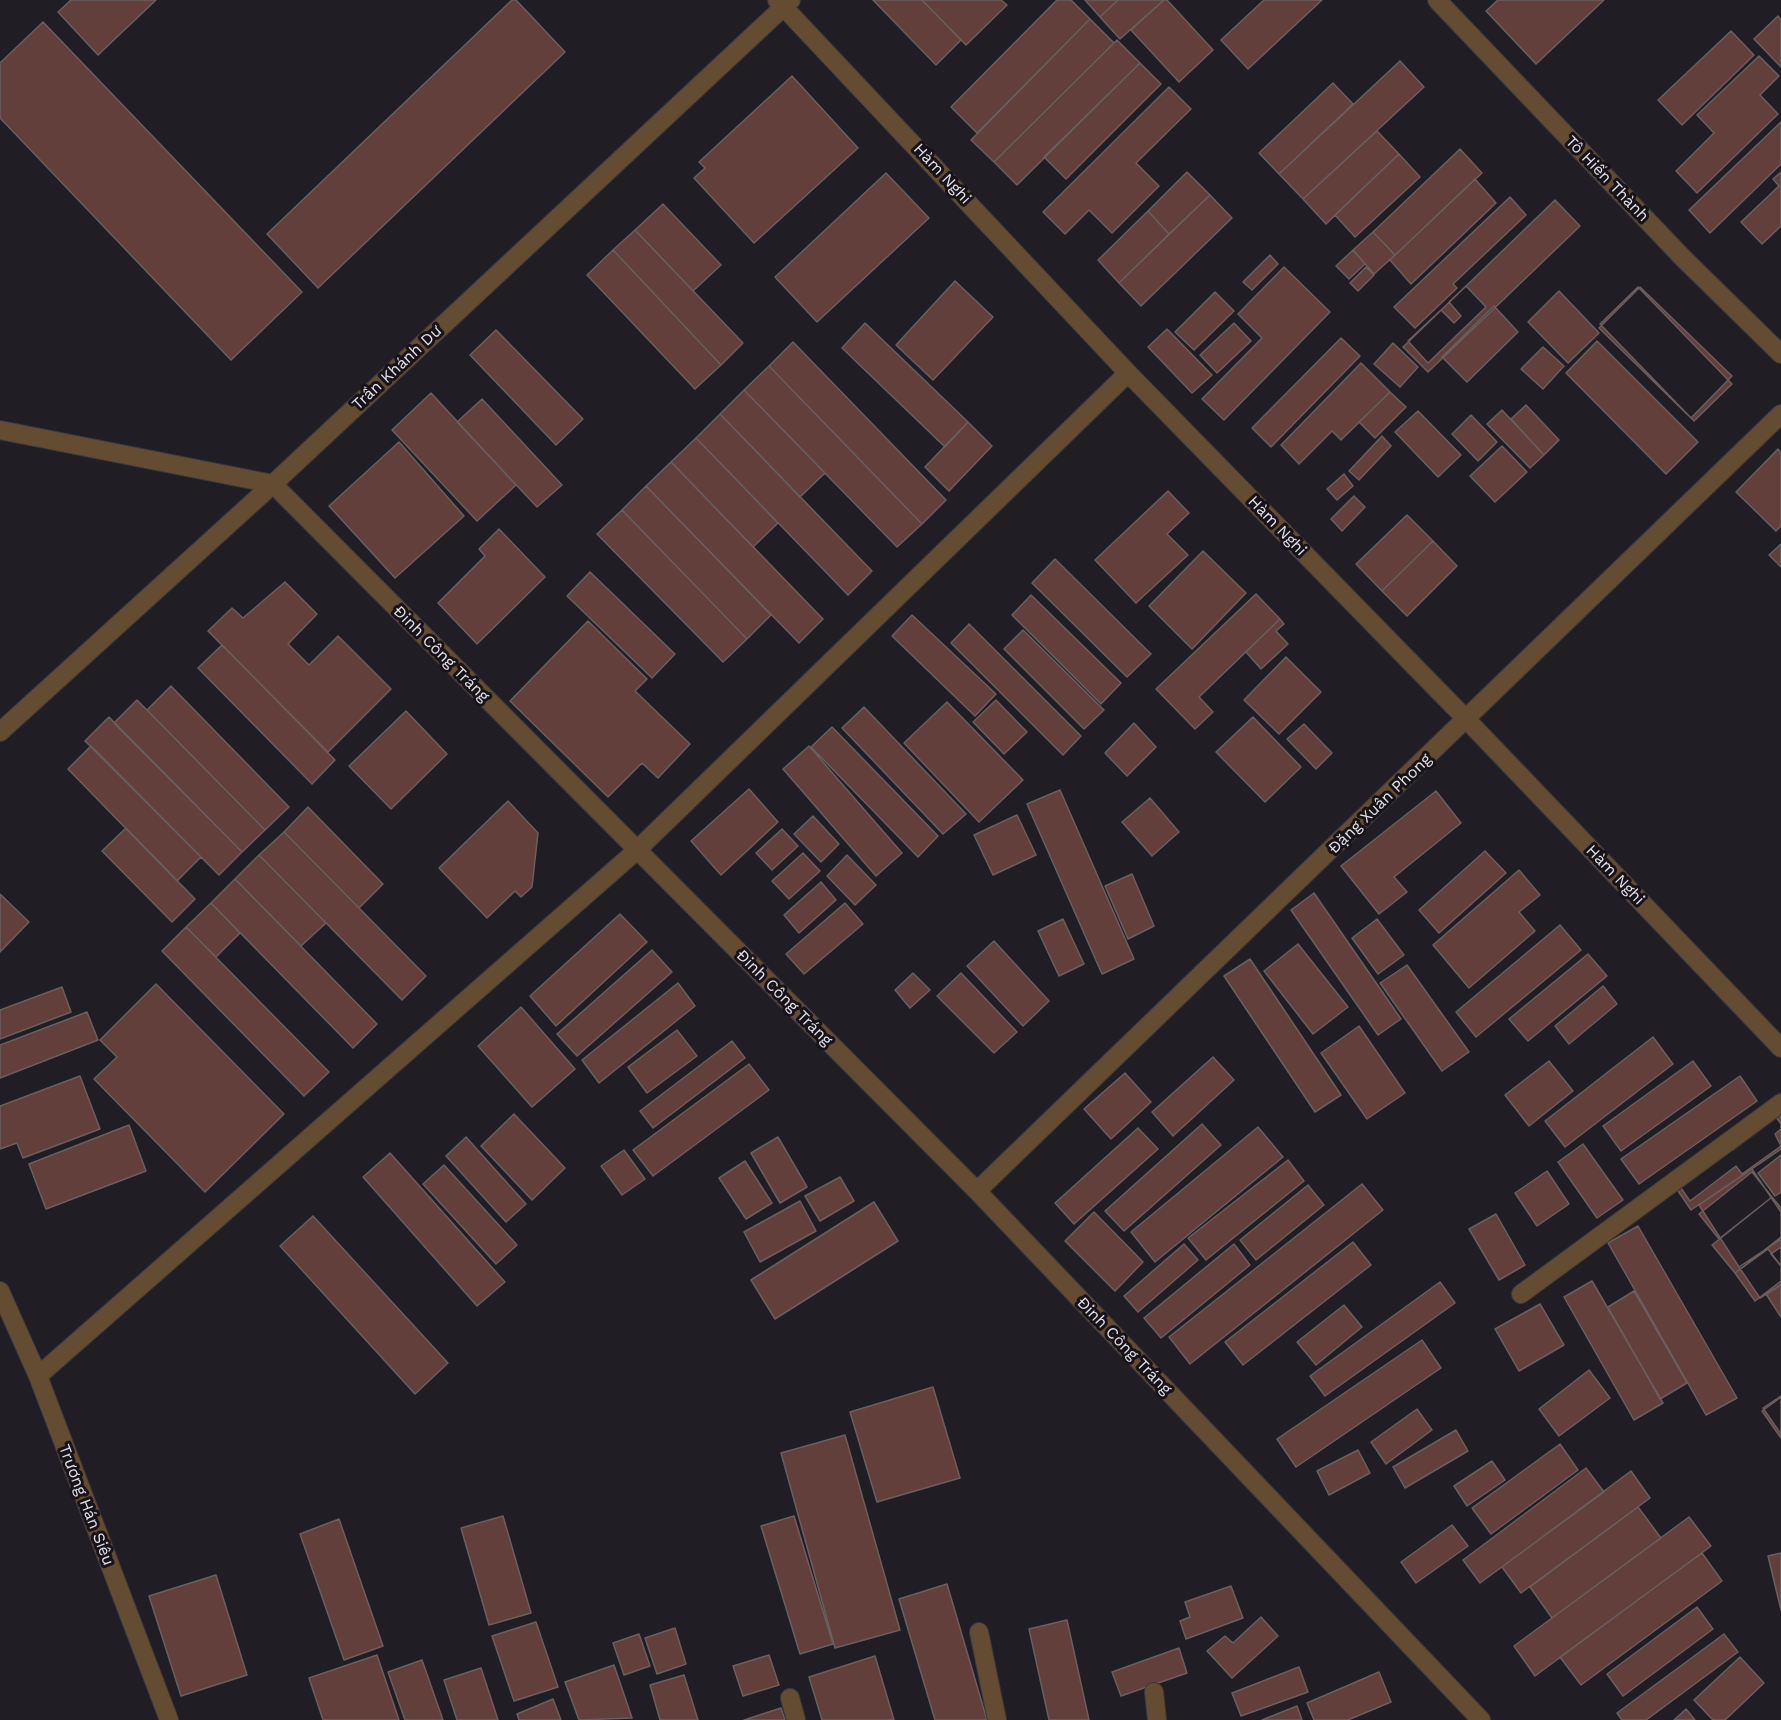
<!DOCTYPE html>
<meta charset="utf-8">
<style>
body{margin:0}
canvas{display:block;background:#201d24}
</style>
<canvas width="1781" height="1720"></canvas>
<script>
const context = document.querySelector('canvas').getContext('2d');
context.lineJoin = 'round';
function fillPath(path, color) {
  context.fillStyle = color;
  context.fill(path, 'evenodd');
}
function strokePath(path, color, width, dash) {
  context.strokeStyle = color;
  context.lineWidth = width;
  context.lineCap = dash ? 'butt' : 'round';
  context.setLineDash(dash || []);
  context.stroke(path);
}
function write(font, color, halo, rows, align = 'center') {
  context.font = font + ' "Work Sans",sans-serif';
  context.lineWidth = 6;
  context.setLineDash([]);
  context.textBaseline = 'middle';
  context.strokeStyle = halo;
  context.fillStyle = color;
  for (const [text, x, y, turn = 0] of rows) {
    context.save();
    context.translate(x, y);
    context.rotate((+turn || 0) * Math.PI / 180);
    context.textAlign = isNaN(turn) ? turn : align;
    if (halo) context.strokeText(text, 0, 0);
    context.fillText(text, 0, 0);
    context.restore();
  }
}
const building = new Path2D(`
 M71 0H156L98 55 58 12Z
 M512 0H516L565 52 318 288 267 234Z
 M873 0H922L961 40 936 65Z
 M922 0H1001L1007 5 966 45Z
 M1057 0H1071L1090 19 977 133 951 107Z
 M1085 0H1118L1100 17Z
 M1118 0H1164L1120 39 1100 17Z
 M1164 0H1167L1213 50 1179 82 1131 30Z
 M1264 0H1322L1248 69 1221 40Z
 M1498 0H1604L1536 64 1486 11Z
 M1778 16 1781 20V67L1754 39Z
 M1090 19 1114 43 994 162 971 140Z
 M43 22 302 292 231 360 0 118V63Z
 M1731 31 1754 55 1682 125 1658 100Z
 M1117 40 1140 63 1017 185 994 162Z
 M1759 56 1779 76 1760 95 1778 114 1697 193 1676 171 1714 133 1697 115Z
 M1400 61 1424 87 1303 199 1279 174Z
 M1140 63 1161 84 1066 179 1044 157Z
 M792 76 858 148 754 243 694 178 705 168 699 162Z
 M1333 83 1353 104 1279 174 1259 153Z
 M1169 87 1191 109 1136 163 1159 186 1112 233 1089 210 1065 234 1043 212Z
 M1781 122V164L1710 233 1689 210Z
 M1377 131 1399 154 1326 224 1303 199Z
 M1460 149 1482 173 1395 255 1373 232Z
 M1399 154 1420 177 1355 237 1335 215Z
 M1187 172 1210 195 1169 234 1148 211Z
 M1781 172V226L1762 244 1741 222 1779 186 1773 179Z
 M886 173 929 218 817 322 775 277Z
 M1475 179 1496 203 1411 284 1390 260Z
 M1210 195 1232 218 1141 306 1119 283Z
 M1510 197 1526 215 1453 284 1457 288 1415 328 1394 307Z
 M1555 200 1580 226 1428 372 1403 347Z
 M663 204 721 265 693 291 635 230Z
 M1148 211 1169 234 1119 283 1098 260Z
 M635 230 743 343 721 365 613 250Z
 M1373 232 1395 255 1374 274 1353 250Z
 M613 250 721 365 695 389 587 275Z
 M1353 250 1365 264 1349 279 1336 266Z
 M1270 255 1278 264 1252 290 1243 282Z
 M1284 267 1330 312 1224 420 1202 399 1262 338 1238 314Z
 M1366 267 1374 275 1358 291 1350 283Z
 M955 281 993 317 933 380 896 345Z
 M1466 286 1486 307 1428 363 1408 341 1441 310 1454 323 1461 316 1449 302Z
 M1638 287 1732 384 1694 421 1600 324Z
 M1640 287 1732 376 1691 418 1599 328Z
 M1559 291 1599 333 1568 363 1528 322Z
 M1215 292 1234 311 1194 350 1175 332Z
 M1494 306 1518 332 1467 382 1442 357Z
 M865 323 968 422 945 447 842 348Z
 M1234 323 1251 341 1217 373 1200 355Z
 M1167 329 1212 375 1192 393 1148 347Z
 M496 330 583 419 556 445 470 355Z
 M1341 338 1360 356 1271 447 1252 428Z
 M1597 341 1698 442 1666 474 1566 373Z
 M793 342 946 500 922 524 769 366Z
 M1393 343 1418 367 1400 387 1374 364Z
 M1543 347 1564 366 1543 389 1521 369Z
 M1361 363 1390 392 1341 440 1332 431 1299 464 1281 445Z
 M769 366 922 524 897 547 744 390Z
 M744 390 825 473 800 497 720 414Z
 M1390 392 1406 407 1375 438 1359 422Z
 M431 393 516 485 477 521 392 430Z
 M482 399 562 485 537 507 457 422Z
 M1526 405 1559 440 1544 455 1511 419Z
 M1502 410 1544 455 1530 468 1487 424Z
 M1418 411 1461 455 1438 477 1395 432Z
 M720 414 872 571 848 595 696 438Z
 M1471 415 1497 442 1478 461 1452 434Z
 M968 422 992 446 949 491 925 467Z
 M1382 436 1391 446 1359 480 1349 471Z
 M696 438 778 523 753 547 671 462Z
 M399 442 464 516 395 578 329 506Z
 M1502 446 1527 472 1495 502 1470 476Z
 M1778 449 1781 453V526L1776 531 1736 492Z
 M671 462 823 619 799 643 646 486Z
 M1344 474 1353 486 1337 500 1327 489Z
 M646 486 771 615 747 639 622 510Z
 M1168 491 1189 513 1167 534 1188 555 1136 603 1095 560Z
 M1354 496 1365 507 1342 531 1331 519Z
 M622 510 747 639 723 662 597 534Z
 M1407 515 1433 541 1382 591 1356 564Z
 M499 529 545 577 477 644 438 603 485 556 479 549Z
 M1433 541 1457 566 1407 616 1382 591Z
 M1781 544V567L1769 555Z
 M1203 551 1246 593 1192 649 1149 606Z
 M1055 559 1151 654 1127 677 1032 583Z
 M590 572 675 654 652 678 567 596Z
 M285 582 317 614 288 644 309 665 338 636 391 689 328 752 208 631 232 608 243 618Z
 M1256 594 1280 619 1199 697 1213 712 1195 729 1156 689Z
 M1031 595 1121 683 1101 704 1012 615Z
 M912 615 996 694 975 716 892 636Z
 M1280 619 1284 624 1276 631 1288 644 1261 669 1246 652Z
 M588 621 647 679 635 691 690 744 658 778 642 763 608 797 510 701Z
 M969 624 1081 736 1063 755 951 643Z
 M1023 630 1104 710 1084 729 1004 649Z
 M222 645 335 760 312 784 198 668Z
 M1286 657 1321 692 1279 734 1244 700Z
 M171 686 289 807 265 830 147 710Z
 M137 700 265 830 242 852 114 723Z
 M996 700 1027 732 1004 754 973 722Z
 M947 702 1023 780 979 822 904 743Z
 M864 707 966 814 943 834 842 728Z
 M406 711 447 754 391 809 349 766Z
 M109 717 242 852 219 875 85 741Z
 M1253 717 1301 767 1265 802 1216 752Z
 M1134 723 1156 747 1127 776 1105 753Z
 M1304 724 1332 753 1316 769 1287 739Z
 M832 727 938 836 918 857 811 747Z
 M91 746 201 857 177 881 68 769Z
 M809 746 902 853 876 876 783 769Z
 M749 789 778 822 721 875 691 841Z
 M1060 790 1134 959 1102 974 1027 804Z
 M1436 791 1461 823 1394 877 1407 892 1379 914 1341 866Z
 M1150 798 1179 832 1152 856 1122 822Z
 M508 801 538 833 532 887 521 897 515 891 487 918 439 868Z
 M308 807 383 884 359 908 284 832Z
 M1017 815 1036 855 993 875 974 835Z
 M813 816 839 844 821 862 794 834Z
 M126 828 195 899 172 922 102 851Z
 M782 829 798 846 772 870 756 853Z
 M284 832 426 976 402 1000 259 855Z
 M1485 851 1506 873 1439 933 1419 910Z
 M803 853 820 871 789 899 772 881Z
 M259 855 326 923 301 946 235 879Z
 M847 855 876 885 855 905 827 876Z
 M1519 870 1540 895 1519 912 1535 931 1469 988 1433 945Z
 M1132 874 1154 926 1128 939 1105 886Z
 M235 879 377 1024 353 1048 211 903Z
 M821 882 836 900 799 933 784 915Z
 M1314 893 1401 1019 1378 1035 1291 910Z
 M0 894 29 922 0 952Z
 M211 903 240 933 216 957 186 927Z
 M845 903 863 924 804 974 786 954Z
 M620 914 647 942 556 1026 530 996Z
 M1063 919 1084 964 1059 976 1038 931Z
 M1377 919 1404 955 1378 974 1352 938Z
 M1560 925 1581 950 1476 1037 1456 1012Z
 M186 927 329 1072 304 1096 162 951Z
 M994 941 1049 1001 1023 1026 967 966Z
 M1298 944 1348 1007 1313 1034 1264 971Z
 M652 950 672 972 577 1056 557 1034Z
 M1588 954 1607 976 1528 1041 1509 1019Z
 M1250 959 1341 1095 1315 1112 1224 976Z
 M1407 965 1469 1052 1442 1071 1380 983Z
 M913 973 930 990 910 1008 895 990Z
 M961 973 1017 1032 994 1053 937 996Z
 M678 983 695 1006 599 1083 582 1060Z
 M156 984 284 1114 205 1192 94 1079 117 1057 100 1040Z
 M1603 986 1617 1004 1569 1044 1555 1026Z
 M62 987 71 1012 0 1039V1010Z
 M521 1007 575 1069 532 1107 478 1046Z
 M87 1012 98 1040 0 1078V1045Z
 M1359 1026 1405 1093 1367 1119 1321 1053Z
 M677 1030 697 1056 647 1093 628 1067Z
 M1653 1037 1673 1064 1565 1147 1545 1121Z
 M732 1041 745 1058 653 1128 640 1111Z
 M1213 1057 1234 1080 1173 1136 1152 1112Z
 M1549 1061 1573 1091 1529 1126 1505 1095Z
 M1693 1061 1711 1086 1621 1151 1603 1126Z
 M749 1064 769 1090 653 1176 633 1150Z
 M1125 1073 1151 1102 1111 1139 1084 1109Z
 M80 1076 100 1129 23 1158 17 1143 0 1149V1106Z
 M1740 1076 1757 1101 1639 1184 1621 1159Z
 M1781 1100V1129L1775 1134 1781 1146 1742 1174 1736 1166 1690 1201 1674 1178 1725 1140 1733 1150 1761 1129 1754 1119Z
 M514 1114 565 1168 532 1200 481 1146Z
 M1776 1117 1781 1124V1149L1691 1210 1674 1185Z
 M1202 1124 1221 1145 1124 1231 1105 1211Z
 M129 1125 146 1171 46 1209 29 1164Z
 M1258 1127 1283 1157 1155 1262 1131 1232Z
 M1138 1128 1158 1149 1074 1224 1055 1203Z
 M466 1137 526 1204 506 1222 446 1156Z
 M778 1137 807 1187 780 1203 751 1153Z
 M1583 1144 1623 1200 1597 1218 1558 1162Z
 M624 1150 645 1179 622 1195 601 1166Z
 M390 1153 505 1282 477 1306 363 1177Z
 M1781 1155V1192L1775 1196 1758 1173Z
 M1288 1160 1304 1181 1206 1260 1188 1238Z
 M745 1161 772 1203 746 1219 719 1178Z
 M444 1165 517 1245 496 1264 423 1184Z
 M1752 1169 1781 1212V1239L1739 1267 1699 1205Z
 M1547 1171 1569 1204 1537 1226 1515 1193Z
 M1752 1172 1772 1197 1719 1239 1699 1214Z
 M840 1177 854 1201 820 1221 805 1196Z
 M1362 1184 1383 1210 1190 1364 1169 1337Z
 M1308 1185 1324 1205 1256 1260 1240 1240Z
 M1772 1197 1781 1208V1237L1735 1273 1712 1245Z
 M800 1201 816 1231 760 1262 744 1232Z
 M874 1202 898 1241 775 1319 751 1280Z
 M1094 1212 1143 1262 1115 1291 1065 1241Z
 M1496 1214 1525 1265 1499 1280 1469 1229Z
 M313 1216 448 1363 415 1394 280 1246Z
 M1638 1226 1737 1398 1706 1415 1608 1243Z
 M1781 1239V1285L1760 1298 1739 1267Z
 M1353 1242 1371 1265 1243 1365 1225 1342Z
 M1184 1244 1198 1260 1138 1312 1124 1296Z
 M1234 1244 1250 1265 1161 1338 1144 1318Z
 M1781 1247V1266L1771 1254Z
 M1768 1249 1781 1266V1281L1755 1301 1735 1273Z
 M1592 1281 1663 1403 1634 1420 1564 1297Z
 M1440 1282 1455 1303 1325 1396 1310 1376Z
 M1781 1285V1317L1766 1294Z
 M1634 1291 1687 1383 1660 1399 1608 1307Z
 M1540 1304 1564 1345 1519 1371 1495 1329Z
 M1344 1305 1362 1327 1316 1365 1297 1342Z
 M1422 1340 1441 1368 1296 1467 1277 1439Z
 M1589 1370 1610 1398 1559 1436 1539 1409Z
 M933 1387 960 1478 877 1502 850 1412Z
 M1781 1396V1434L1763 1408Z
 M1781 1397V1438L1762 1411Z
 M1417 1409 1432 1430 1386 1464 1371 1442Z
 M1456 1430 1468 1451 1405 1488 1393 1467Z
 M845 1435 900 1630 835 1648 781 1453Z
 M1560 1444 1578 1470 1491 1534 1472 1508Z
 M1358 1450 1370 1473 1329 1495 1317 1471Z
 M1492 1461 1505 1480 1467 1506 1454 1486Z
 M1586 1468 1604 1492 1480 1583 1463 1560Z
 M1631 1471 1650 1498 1521 1593 1502 1567Z
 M1638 1507 1661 1538 1552 1618 1530 1587Z
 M503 1516 531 1613 489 1625 461 1528Z
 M794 1516 833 1644 800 1654 761 1526Z
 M1689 1517 1711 1546 1535 1676 1514 1646Z
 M339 1519 383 1646 344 1660 300 1534Z
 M1452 1525 1468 1546 1416 1583 1401 1562Z
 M1702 1553 1722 1581 1581 1685 1560 1657Z
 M1781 1553V1610L1768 1556Z
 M216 1575 247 1675 181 1696 149 1596Z
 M947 1584 987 1720H935L899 1599Z
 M1231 1586 1243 1618 1186 1639 1180 1621 1190 1617 1185 1602Z
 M1697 1607 1713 1629 1623 1696 1607 1674Z
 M1261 1617 1278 1636 1232 1678 1207 1651 1225 1636 1233 1643Z
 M1067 1620 1089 1720H1049L1029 1629Z
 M536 1622 558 1687 514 1701 492 1636Z
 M675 1628 686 1664 657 1674 645 1638Z
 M639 1634 650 1666 624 1675 613 1643Z
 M1724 1634 1738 1652 1646 1720H1622L1617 1713Z
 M1179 1648 1187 1673 1121 1696 1112 1672Z
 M377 1655 399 1720H323L309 1678Z
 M769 1655 779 1685 743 1696 733 1666Z
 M875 1656 894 1720H822L809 1677Z
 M1740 1657 1764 1683 1725 1720H1713L1694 1700Z
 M422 1660 443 1720H405L388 1672Z
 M614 1665 632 1718 579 1720 565 1682Z
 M1299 1667 1308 1692 1241 1716 1232 1693Z
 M481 1668 498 1720H457L444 1680Z
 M1379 1672 1391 1702 1348 1720H1314L1307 1703Z
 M684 1675 698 1720H660L650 1685Z
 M553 1699 561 1720H519L517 1714Z
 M1297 1706 1302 1720H1262Z
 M781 1708 785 1720H744Z
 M1686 1709 1695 1720H1674Z`);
fillPath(building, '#633f3c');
strokePath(building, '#6a5f5e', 1.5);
const street = new Path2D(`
 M777 0 1128 373 1467 720 1781 1048
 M1437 0 1683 258 1781 354
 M0 430 273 484 977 1191 1481 1720
 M0 732 273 484 791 0
 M977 1191 1781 414
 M0 1291 38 1376 169 1720
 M1521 1294 1781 1103
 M38 1376 636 851 1128 373
 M979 1632 997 1720
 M1154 1692 1157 1720
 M790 1698 796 1720`);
strokePath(street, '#3b383f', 20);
strokePath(street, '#634c32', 18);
write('16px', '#e4e1e6', '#17131a', [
 ["Hàm Nghi",942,174,47],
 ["Tô Hiến Thành",1607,179,46],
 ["Trần Khánh Dư",397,368,-43],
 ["Hàm Nghi",1277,526,46],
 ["Đinh Công Tráng",441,654,45],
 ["Đặng Xuân Phong",1380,804,-44],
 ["Hàm Nghi",1615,875,46],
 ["Đinh Công Tráng",784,998,45],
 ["Đinh Công Tráng",1124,1346,46],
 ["Trương Hán Siêu",86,1505,69]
]);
</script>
